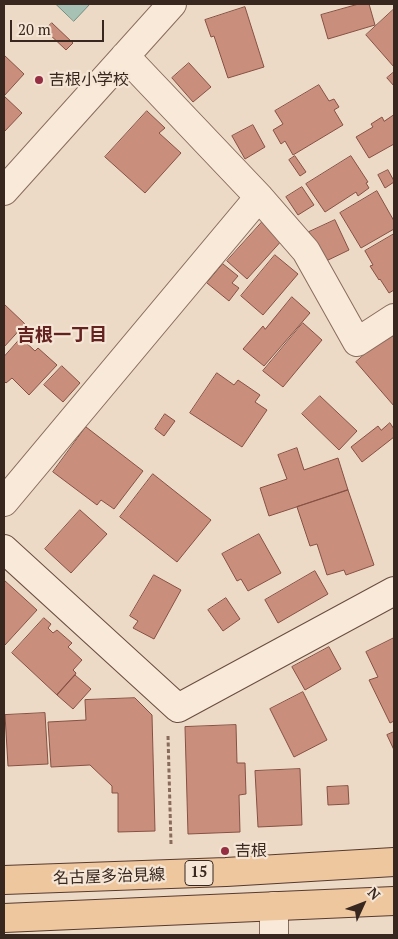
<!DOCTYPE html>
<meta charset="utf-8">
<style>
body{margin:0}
#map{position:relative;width:398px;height:939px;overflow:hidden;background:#eddac6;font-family:"PT Serif",serif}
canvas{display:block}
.frame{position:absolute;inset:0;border:5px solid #38271f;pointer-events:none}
.north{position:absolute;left:338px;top:879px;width:50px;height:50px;-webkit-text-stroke:4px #f4e5d5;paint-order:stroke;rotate:47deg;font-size:14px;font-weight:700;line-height:20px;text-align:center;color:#38271f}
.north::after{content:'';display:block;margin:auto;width:18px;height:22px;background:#38271f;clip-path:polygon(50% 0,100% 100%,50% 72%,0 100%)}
.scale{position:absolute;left:10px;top:20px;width:94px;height:22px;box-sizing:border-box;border:2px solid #38271f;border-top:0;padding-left:6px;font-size:15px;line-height:18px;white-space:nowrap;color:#38271f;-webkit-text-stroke:4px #f4e5d5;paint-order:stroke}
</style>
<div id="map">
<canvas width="398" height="939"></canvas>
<div class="frame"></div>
<div class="north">N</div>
<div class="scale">20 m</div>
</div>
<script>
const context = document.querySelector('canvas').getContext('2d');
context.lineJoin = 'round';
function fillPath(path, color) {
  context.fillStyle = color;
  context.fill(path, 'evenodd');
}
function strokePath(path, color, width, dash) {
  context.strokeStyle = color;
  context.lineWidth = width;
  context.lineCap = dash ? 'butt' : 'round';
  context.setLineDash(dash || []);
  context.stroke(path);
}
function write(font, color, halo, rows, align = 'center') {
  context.font = font + ' "PT Serif","Noto Sans JP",serif';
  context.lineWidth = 4.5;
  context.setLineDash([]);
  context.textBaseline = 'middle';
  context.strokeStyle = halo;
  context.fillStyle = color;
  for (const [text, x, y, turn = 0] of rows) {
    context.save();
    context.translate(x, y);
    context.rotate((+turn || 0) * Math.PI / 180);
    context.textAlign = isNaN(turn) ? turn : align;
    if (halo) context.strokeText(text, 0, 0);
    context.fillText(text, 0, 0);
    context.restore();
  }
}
const water = new Path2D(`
 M56 4H90L74 21Z`);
fillPath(water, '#a7c1b4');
strokePath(water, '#6e8f80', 1);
const building = new Path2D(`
 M359 4H369L375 25 328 39 321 15Z
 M245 7 264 67 228 78 214 36 211 37 205 20Z
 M394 9V67L366 35Z
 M52 23 73 43 66 50 45 30Z
 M4 55 24 74 4 96Z
 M189 63 211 87 193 102 172 78Z
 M394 72V86L387 78Z
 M319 85 329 101 334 99 339 107 334 110 343 125 293 155 285 141 281 144 273 130 283 124 275 111Z
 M4 96 22 113 4 132Z
 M147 111 165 128 159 133 181 153 145 193 105 157Z
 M394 115V144L369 158 356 137 373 127 371 124 382 117 384 121Z
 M253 125 265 147 245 159 232 136Z
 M295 156 306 172 300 176 289 160Z
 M351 156 368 182 366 183 369 188 358 196 356 192 325 212 306 184Z
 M388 170 394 181V182L385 188 378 175Z
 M302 187 314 205 298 215 286 197Z
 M377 191 394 221V229L361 248 340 213Z
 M264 220 284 238 247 279 227 261Z
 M335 220 349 250 324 262 309 232Z
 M394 234V290L389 293 380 279 379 280 370 266 373 265 365 251Z
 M275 255 298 274 263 315 241 296Z
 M223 264 238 276 232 283 239 288 229 301 207 283Z
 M292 297 310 313 264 366 243 349 263 326 265 329Z
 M4 304 25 324 4 347Z
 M303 323 322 340 283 387 263 371Z
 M390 333 394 338V406L356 362Z
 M21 338 35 351 38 348 57 365 29 395 12 378 6 383 4 381V357Z
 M62 366 80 383 63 402 44 385Z
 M217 373 234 385 238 380 260 395 255 402 267 410 242 447 190 413Z
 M320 396 357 431 339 450 302 414Z
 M165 414 175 421 164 436 155 429Z
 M390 423 394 429V437L362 462 351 447 378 426 381 430Z
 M86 427 143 471 114 509 101 500 97 505 53 472Z
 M297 448 304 470 338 458 348 490 269 516 260 488 287 479 278 455Z
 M153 474 211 520 177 562 120 517Z
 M348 490 374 565 346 575 344 570 327 575 317 544 310 546 297 507Z
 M80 510 107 534 71 573 45 549Z
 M259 534 281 573 248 591 241 579 237 581 222 554Z
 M315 571 328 594 278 623 265 600Z
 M154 575 181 590 154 639 133 628 138 621 130 616Z
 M4 580 37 610 5 645 4 644Z
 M226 598 240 619 223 631 208 610Z
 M44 618 51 624 48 628 53 633 57 630 72 643 68 647 82 660 73 670 76 673 75 675 57 695 12 653Z
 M394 638V721L390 723 369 680 378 677 366 652Z
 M329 647 341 669 305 690 292 667Z
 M75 675 91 689 73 709 57 695Z
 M303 692 327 740 294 757 270 709Z
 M135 698 152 715 155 831 118 832V793H112V786L90 765 51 767 48 722 86 720 85 700Z
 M45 713 48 764 8 766 5 715Z
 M236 725 237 763H245L246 794 239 795 240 832 188 834 185 727Z
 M394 732V750L387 735Z
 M300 769 302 825 258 827 255 771Z
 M348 786 349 804 328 805 327 787Z`);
fillPath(building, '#ca8e7d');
strokePath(building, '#865143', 1);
const street = new Path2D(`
 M125 56 259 197 306 251 357 342 394 318
 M4 191 172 4
 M4 502 259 197
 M274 935V906`);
const secondary = new Path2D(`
 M4 549 178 708 394 591`);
const primary = new Path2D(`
 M4 880 226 872 394 862
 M4 918 394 901`);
strokePath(street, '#886b5c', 30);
strokePath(secondary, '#694c3f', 30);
strokePath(primary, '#563a30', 30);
strokePath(new Path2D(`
 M168 736 171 844`), '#886b5c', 3, [4, 2.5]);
strokePath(street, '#f8e9d9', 28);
strokePath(secondary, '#f8e9d9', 28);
strokePath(primary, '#eec79f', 28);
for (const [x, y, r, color] of [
 [39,80,5,"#952e42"],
 [225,851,5,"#952e42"]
]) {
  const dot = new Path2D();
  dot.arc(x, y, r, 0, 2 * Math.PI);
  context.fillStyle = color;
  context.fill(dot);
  strokePath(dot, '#f4e5d5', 2);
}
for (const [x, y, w] of [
 [199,873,28]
]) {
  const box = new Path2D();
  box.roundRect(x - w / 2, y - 12.5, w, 25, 4);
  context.fillStyle = '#f4e5d5';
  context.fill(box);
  strokePath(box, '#38271f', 1);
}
write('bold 15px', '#38271f', null, [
 ["15",199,873]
]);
write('16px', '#38271f', '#f4e5d5', [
 ["吉根小学校",49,80],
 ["吉根",235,851]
], 'left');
write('16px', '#38271f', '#f4e5d5', [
 ["名古屋多治見線",109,877,-2]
]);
write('bold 18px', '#632120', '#f4e5d5', [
 ["吉根一丁目",62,336]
]);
</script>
